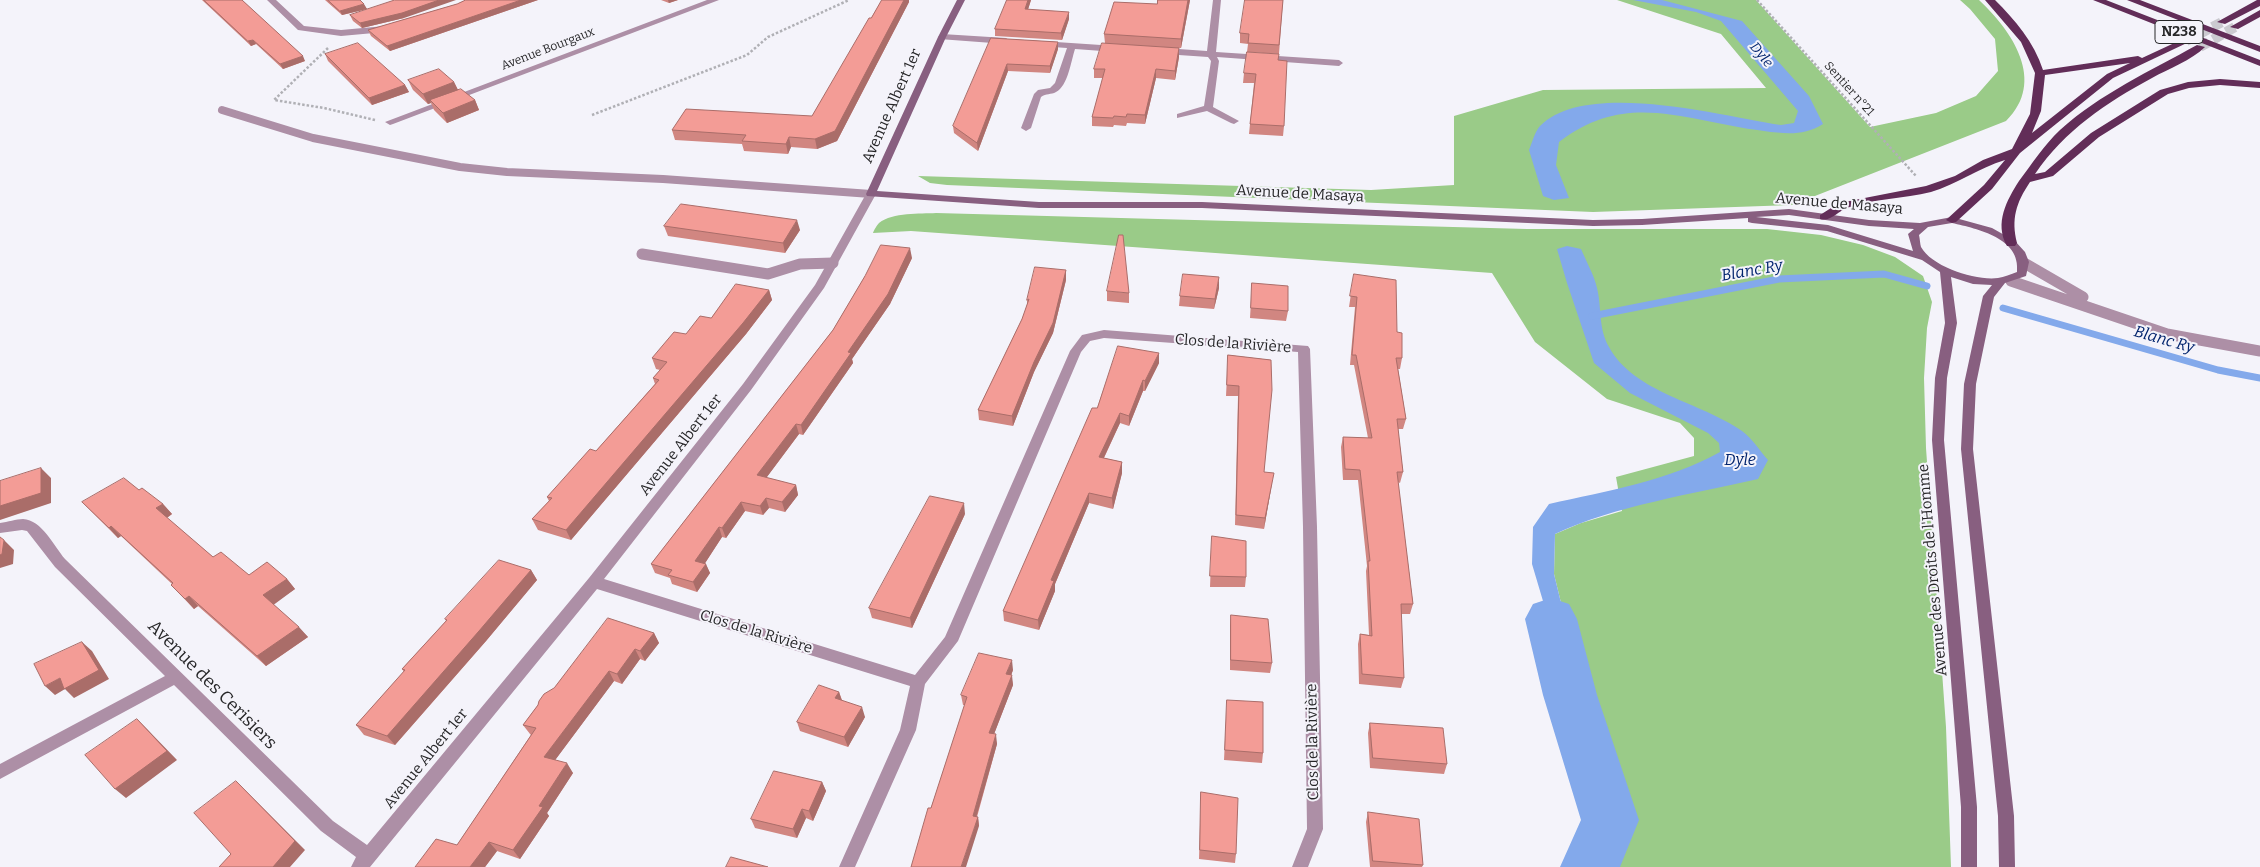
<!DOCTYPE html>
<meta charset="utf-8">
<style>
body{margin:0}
canvas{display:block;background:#f4f3fa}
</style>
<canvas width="2260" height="867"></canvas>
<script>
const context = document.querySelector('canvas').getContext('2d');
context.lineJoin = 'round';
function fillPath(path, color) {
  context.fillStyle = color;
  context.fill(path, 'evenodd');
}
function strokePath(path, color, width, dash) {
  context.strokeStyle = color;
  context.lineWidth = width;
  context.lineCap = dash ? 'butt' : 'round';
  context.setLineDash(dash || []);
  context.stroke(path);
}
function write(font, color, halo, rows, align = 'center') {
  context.font = font + ' Bitter,serif';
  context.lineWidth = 4;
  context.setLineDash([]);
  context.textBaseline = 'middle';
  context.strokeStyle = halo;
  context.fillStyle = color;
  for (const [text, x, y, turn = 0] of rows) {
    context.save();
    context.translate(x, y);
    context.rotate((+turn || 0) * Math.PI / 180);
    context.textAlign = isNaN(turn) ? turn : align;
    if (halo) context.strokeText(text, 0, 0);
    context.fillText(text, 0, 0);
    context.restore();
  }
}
fillPath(new Path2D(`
 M1617 0H1756L1870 127 1936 113 1976 96 1998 71 1995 39 1970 9 1960 0H1979C2012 31 2047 81 2006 121L1792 205 1593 212 947 185 930 183 918 176 1371 190 1454 185V116L1543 90 1766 88 1721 34Z
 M936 213 1527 229H1767L1821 235 1863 245 1895 257 1923 276 1932 302 1927 328 1924 378 1926 448 1946 727 1951 867H1607L1628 823 1622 778 1572 648 1554 574 1555 534 1581 523 1622 511 1616 477 1694 456V438L1680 423 1607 399 1535 342 1492 273 911 231 873 233C874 230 877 225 879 223 893 212 920 214 936 213Z`), '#9acb88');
fillPath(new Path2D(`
 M1633 0H1662L1742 21 1809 96 1823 124C1804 136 1786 134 1764 131 1687 122 1628 89 1559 142L1556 165 1569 198 1554 200 1543 196 1529 150C1532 143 1535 131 1540 126 1586 79 1722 116 1781 125L1794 123 1798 111 1721 21 1696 12Z
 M1567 246 1581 249C1586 261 1594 275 1597 288 1602 308 1598 328 1609 347 1634 393 1701 402 1742 431 1752 438 1760 451 1768 460L1758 479C1693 494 1614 506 1555 534L1554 574 1572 648 1622 778 1628 823 1607 867H1572L1595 818 1592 766 1532 564 1533 527 1549 504C1607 491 1668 481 1720 452L1719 443 1708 433 1630 393 1594 363 1567 283 1557 249Z`), '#83a9eb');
strokePath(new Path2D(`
 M2003 308 2218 370 2260 378
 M1592 316 1779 279 1884 274 1927 286`), '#83a9eb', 7);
fillPath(new Path2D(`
 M1551 598 1569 604 1577 619 1597 695 1639 820 1620 867H1560L1581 820 1543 695 1525 619 1533 604Z`), '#83a9eb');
strokePath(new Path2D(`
 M2186 41 2222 22
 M2200 47 2235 27`), '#cbcad0', 10, [10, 5]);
strokePath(new Path2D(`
 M1757 0 1916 176
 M328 48 274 100 324 108 375 120
 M592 115 747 55 768 37 849 0`), '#b0b0b5', 2.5, [2.5, 2]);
strokePath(new Path2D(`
 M222 110 313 138 460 167 507 172 663 179 871 194`), '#ad8fa6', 8);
strokePath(new Path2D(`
 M642 254 768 274 800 264 833 263
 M2026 264 2083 297
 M2011 281 2167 334 2260 351`), '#ad8fa6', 11);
fillPath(new Path2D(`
 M267 0H276L304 26 341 30 385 26 389 29 385 32 341 36 298 30Z
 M707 0H719L393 124 390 125 385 122Z
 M1213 0H1221L1216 52 1339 60 1343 63 1339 66 1217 57 1219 61 1213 107 1239 121 1234 124 1231 123 1207 111 1177 118V114L1204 106 1211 61 1208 57 1164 54 1160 51 1164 48 1207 51Z
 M942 34 1006 38 1010 41 1006 44 939 39 938 37Z
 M1041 41 1116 46 1120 49 1116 52 1075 49C1071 61 1068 86 1056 92 1051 95 1046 93 1041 97L1031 128 1026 131 1021 128 1034 94 1038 90 1050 88 1055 83 1067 48 1038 46 1037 44Z
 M871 191 876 194 824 288 751 390 604 579 915 675 945 637 1070 351 1082 335 1104 330 1308 346 1310 349 1317 527 1323 829 1308 867H1292L1307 829 1303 527 1298 352 1104 338 1090 341 1081 352 958 641 925 684 916 730 855 867H839L900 730 910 686 597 589 370 867H351L356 857 321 831 174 685 0 779V764L165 676 55 567 27 531 22 530 0 533V523C8 522 16 519 23 519 42 520 54 546 65 559L333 821 367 845 589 578 743 384 815 285 866 194Z`), '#ad8fa6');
fillPath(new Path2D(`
 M957 0H965L946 37 877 191 1039 202H1202L1593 220 1642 219 1789 209 1869 220 1920 223 1952 217 1992 228 2015 241 2025 252 2029 262 2026 276 2005 283 1994 297 1976 384 1973 449 2014 816 2015 867H1999L1998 816 1961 449 1964 384 1983 296 1992 285 1973 284 1951 277 1957 323 1947 378 1944 440 1977 807V867H1961V807L1932 440 1935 378 1945 323 1940 272 1922 260 1827 231 1752 223 1748 222V218L1642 225 1593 226 1202 208H1039L867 196 866 194 938 37ZM1789 215 1869 226 1914 229 1908 234 1913 251 1828 225 1756 217ZM1952 223C1978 229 2021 238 2017 272 2011 274 2004 277 1998 278 1976 281 1932 267 1921 247 1920 244 1920 239 1919 235L1928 227Z`), '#885f80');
fillPath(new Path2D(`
 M1985 0H1995C2015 20 2034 42 2043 70L2138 56 2142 58 2183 39 2191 41 2113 78 2020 153 1992 189 1956 222 1952 223 1946 220 1984 185 2005 160C1979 168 1957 184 1931 192 1904 199 1874 198 1847 208 1838 211 1831 222 1820 219V215L1839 203 1926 186 1955 176 1983 160 2012 149 2030 114 2035 73 2021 42ZM2130 63 2107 74 2032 133 2041 111 2045 75Z
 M2093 0H2106L2260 60V66Z
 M2127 0H2140L2260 46V52Z
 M2257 0H2260V6L2225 24 2217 22Z
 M2260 10V17L2238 29 2230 27Z
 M2197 45 2205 47C2192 60 2168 69 2152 78 2106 103 2065 130 2035 174L2045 172 2091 133 2160 90 2188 82 2220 79 2260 82V88L2220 85 2189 88 2168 94 2099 137 2053 176 2030 182C2016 203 2011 219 2017 243L2015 246H2007C1994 223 2007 200 2019 181 2032 164 2044 145 2060 130 2100 94 2150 71 2197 45Z`), '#622d58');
fillPath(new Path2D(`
 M202 0H242L305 61 283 69 256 44 251 46Z
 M325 0H360L367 9 342 15Z
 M466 0H538L390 51 371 36 368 30 457 4Z
 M661 0H678L669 3Z
 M882 0H909V2L837 141 817 149 791 147 788 154 744 151 742 144 675 140 672 130 812 116Z
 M1007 0H1031L1028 9 1069 19 1062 40 995 36V29Z
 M1158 0H1190L1181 48H1179V57L1175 80 1156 78 1145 124 1127 123 1126 126 1114 125 1113 127 1092 126V117L1103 78H1094V69L1105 43 1104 34 1157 4Z
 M1283 0 1279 54 1247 52 1248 44 1240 43V33Z
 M350 15 404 18 362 28 353 21Z
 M991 38 1058 42V49L1050 73 1008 71 978 151 954 133 953 126Z
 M325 54 405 85 409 92 372 105 328 61Z
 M1278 60 1284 126 1283 136 1249 134 1254 83H1243L1244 73Z
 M408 80 454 82 458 90 475 100 479 110 447 123 434 110 431 103 428 104 413 90Z
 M664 226 800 230 785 253 668 236Z
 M912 258 890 304 852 359 853 363 803 435 799 434 766 478 796 485 798 495 785 512 769 508 763 515 745 511 726 538 722 537 705 563 710 573 697 592 672 584 670 578 655 573 651 564 833 330 865 276Z
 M1354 274 1397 332 1402 358 1400 369H1398L1406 419 1403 429H1398L1403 472 1400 483 1398 482 1413 604 1410 614H1401L1404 678 1401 688 1359 684 1358 644 1360 634 1369 635 1366 571 1367 566 1358 480H1343L1341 447 1343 437 1368 438 1354 365H1350L1355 307H1349Z
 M1066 280 1053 333 1034 372 1013 426 979 420 978 410 1022 319 1027 305V300Z
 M1252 283 1288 311 1286 321 1250 318Z
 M1219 288 1214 309 1179 306 1180 296Z
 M769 290 772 300 746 334 571 540 538 530 532 519 549 501 547 497 596 451 655 384 653 378 660 370 656 369 652 358 686 334 711 318Z
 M1107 291 1129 293V303L1107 301Z
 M1159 353V363L1145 391H1143L1129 426 1120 423 1104 458 1122 462V473L1113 509 1089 503 1055 584V591L1039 630 1004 621 1003 611 1097 408Z
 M1228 355 1271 360 1264 472 1272 483 1264 529 1235 525 1238 396H1226Z
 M139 490 163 504 172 514 167 518 213 557 249 575 287 579 295 589 273 604 308 637 266 666 198 606 194 609 171 585 172 584 121 536 118 538 82 502Z
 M965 514 912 628 872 618 869 608Z
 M1212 536 1246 577 1245 587H1210Z
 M531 570 537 580 486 641 395 745 364 735 356 725 404 672 402 669 446 621 445 619Z
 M1231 615 1272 663 1270 673 1230 670V625Z
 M654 633 659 643 645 661 640 659 622 684 614 681 555 760 573 773 547 813 549 816 520 859 497 851 485 867H415L457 845 531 735 530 734 523 725 538 705Z
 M1013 670 1011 675 1013 685 994 734 997 744 977 817H978L979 826 931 808 965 705H963L961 695Z
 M839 692 842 700 865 717 848 747 800 731 797 722Z
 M1227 700 1263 753 1262 763 1224 760Z
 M1370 723 1447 764 1444 774 1370 768 1368 733Z
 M822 782 826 791 813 821 806 818 797 838 755 828 751 819Z
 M1201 792 1236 854 1235 863 1199 859Z
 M1368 812 1423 865 1422 867H1370L1366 822Z`), '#d18681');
fillPath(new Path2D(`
 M439 0H456L404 18 362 28 360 23Z
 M521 0H538L390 51 387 46Z
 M668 0H678L669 3Z
 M904 0H909V2L837 141 817 149 815 139Z
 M1028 0H1031L1026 16 1025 9Z
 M1188 0H1190L1181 48V39Z
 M364 4 367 9 342 15 340 11Z
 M1069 12V19L1062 40 1061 33Z
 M253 40 256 44 251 46 248 41Z
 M1058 42V49L1050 73V66Z
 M1179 48V57L1175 80V71Z
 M303 56 305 61 283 69 280 64Z
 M1007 64 1008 71 978 151 977 143Z
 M1156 69V78L1145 124V115Z
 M454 82 459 92 430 100 431 103 428 104 423 94Z
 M405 85 409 92 372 105 369 98Z
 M475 100 479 110 447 123 443 113Z
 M789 137 791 147 788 154 786 144Z
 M797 220 800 230 785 253 783 243Z
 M910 248 912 258 890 304 852 359 853 363 803 435 801 425 848 352Z
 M1066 270V280L1053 333 1034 372 1013 426 1012 416Z
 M1219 277V288L1214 309 1215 299Z
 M769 290 772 300 746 334 571 540 566 530Z
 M1159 353V363L1145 391V381Z
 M1143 380V391L1129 426V416Z
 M1120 413V423L1099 468V457Z
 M796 424 799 434 761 485 757 475Z
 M1122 462V473L1113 509 1112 498Z
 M41 468 51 478V503L0 520V506Z
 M1274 473 1272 483 1264 529 1265 518Z
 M796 485 798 495 785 512 782 502Z
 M1089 493V503L1055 584V591L1039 630 1038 620 1051 580Z
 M766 498 769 508 763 515 760 506Z
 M741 502 745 511 726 538 722 528Z
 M964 503 965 514 912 628 910 618Z
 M163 504 172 514 165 519 156 508Z
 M111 526 121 536 118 538 109 528Z
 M719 527 722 537 700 571 695 561Z
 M4 540 14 550 13 564 0 568V555Z
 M706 564 710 573 697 592 693 582Z
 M531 570 537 580 486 641 395 745 387 736Z
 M287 579 295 589 272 606 263 595Z
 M189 596 198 606 194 609 185 599Z
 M299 627 308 637 266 666 257 656Z
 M654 633 659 643 645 661 640 651Z
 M82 642 92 651 109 679 74 698 65 689 55 695 45 686 60 678Z
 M635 649 640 659 622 684 617 674Z
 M1012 660 1013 670 1008 684 1006 674Z
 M609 671 614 681 550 767 544 757Z
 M1012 675 1013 685 991 742 989 733Z
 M839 692 842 701 835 698Z
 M862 707 865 717 848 747 844 737Z
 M137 719 147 729 177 760 126 798 115 789Z
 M996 734 997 744 974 825 973 816Z
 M567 763 573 773 547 813 549 816 520 859 513 850 539 806Z
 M236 781 305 850 290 867H273Z
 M822 782 826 791 813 821 809 811Z
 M802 809 806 818 797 838 793 829Z
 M978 817 979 826 966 867H961Z
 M489 842 497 851 485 867H470Z`), '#aa6d69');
const building = new Path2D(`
 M204 0H242L303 56 280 64 253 40 248 41Z
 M328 0H360L364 4 340 11Z
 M395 0H439L402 13 360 23 350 15Z
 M466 0H521L387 46 368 30 457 4Z
 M882 0H904L835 131 815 139 789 137 786 144 742 141 746 135 672 130 686 109 812 116 869 18H871Z
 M1007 0H1028L1025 9 1069 12 1061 33 995 29Z
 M1158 0H1188L1181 39 1104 34 1114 2 1157 4Z
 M1245 0H1283L1279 45 1248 43 1249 34 1240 33Z
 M991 38 1058 42 1050 66 1007 64 977 143 953 126Z
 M358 43 405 85 369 98 325 54Z
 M1102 43 1179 48 1175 71 1156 69 1145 115 1127 114 1126 117 1114 116 1113 118 1092 117 1105 69H1094Z
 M1247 52 1279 54 1278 60 1287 61 1284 126 1250 124 1256 74 1244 73Z
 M439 69 454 82 423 94 408 80Z
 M461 89 475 100 443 113 430 100Z
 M681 204 797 220 783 243 664 226Z
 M1119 235H1123L1129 293 1107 291Z
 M881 245 910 248 888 294 848 352 851 353 801 425 796 424 757 475 796 485 782 502 766 498 760 506 741 502 722 528 719 527 695 561 706 564 693 582 668 575 672 570 651 564 833 330 865 276Z
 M1035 267 1066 270 1053 323 1034 362 1012 416 978 410 1022 319 1029 299 1027 300Z
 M1183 274 1219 277 1215 299 1180 296Z
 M1354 274 1396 280 1397 332 1402 333V358H1396L1406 419H1397L1403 472H1397L1413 604H1401L1404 678 1362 674 1360 634 1372 636 1368 561H1370L1360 470 1345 469 1343 437 1372 438 1356 355H1352L1357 297 1350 296Z
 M1252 283 1288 286V311L1251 308Z
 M736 284 769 290 743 323 566 530 532 519 552 498 547 497 573 468 590 449 596 451 659 380 653 378 667 362 652 358 674 332 686 334 700 316 711 318Z
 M1118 346 1159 353 1145 381 1143 380 1129 416 1120 413 1099 457 1122 462 1112 498 1089 493 1051 580 1054 581 1038 620 1003 611 1092 408H1097Z
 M1228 355 1271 360 1272 390 1264 472 1274 473 1265 518 1236 515 1239 386 1227 385Z
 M41 468V493L0 506V481Z
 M124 478 139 490 142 488 163 504 156 508 213 557 221 552 249 575 267 562 287 579 263 595 299 627 257 656 189 596 185 599 171 585 173 583 111 526 109 528 82 502Z
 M930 496 964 503 910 618 869 608Z
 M1212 536 1246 541V577L1210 576Z
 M0 537 4 540 2 554 0 555Z
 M499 560 531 570 479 631 387 736 356 725 405 670 402 669 447 620 445 619Z
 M1231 615 1268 619 1272 663 1231 660Z
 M608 618 654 633 640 651 635 649 617 674 609 671 544 757 567 763 539 806 543 807 513 850 489 842 470 867H415L436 839 457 845 536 728 523 725 538 705 539 701 544 694 554 688Z
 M82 642 99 670 64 689 60 678 45 686 34 664Z
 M979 653 1012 660 1006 674 1012 675 989 733 996 734 973 816 978 817 961 867H911L928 808H931L967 697 961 695Z
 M819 685 839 692 835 698 862 707 844 737 797 722Z
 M1227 700 1263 702V753L1225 750Z
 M137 719 167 751 115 789 85 755Z
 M1370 723 1443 728 1447 764 1373 758Z
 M774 771 822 782 809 811 802 809 793 829 751 819Z
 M236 781 295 841 273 867H219L231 854 194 813Z
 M1201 792 1238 798 1236 854 1200 850Z
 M1368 812 1419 819 1423 865 1373 861Z
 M731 857 768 867H726Z`);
fillPath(building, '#f39c96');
strokePath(building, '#aa6d69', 1);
write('12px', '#272729', '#f4f3fa', [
 ["Avenue Bourgaux",548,49,-21],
 ["Sentier n°21",1849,89,48]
]);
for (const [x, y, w] of [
 [2179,32,48]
]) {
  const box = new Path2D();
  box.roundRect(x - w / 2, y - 11.5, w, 23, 4);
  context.fillStyle = '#f4f3fa';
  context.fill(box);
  strokePath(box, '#272729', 1);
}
write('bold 14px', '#272729', null, [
 ["N238",2179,32]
]);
write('italic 14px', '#00236d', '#f4f3fa', [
 ["Dyle",1761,55,50]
]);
write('15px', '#272729', '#f4f3fa', [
 ["Avenue Albert 1er",892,106,-66],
 ["Avenue de Masaya",1300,194,3],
 ["Avenue de Masaya",1839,204,5],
 ["Clos de la Rivière",1233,344,4],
 ["Avenue Albert 1er",681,445,-52],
 ["Avenue des Droits de l'Homme",1933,570,-95],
 ["Clos de la Rivière",756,632,17],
 ["Clos de la Rivière",1313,742,-91],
 ["Avenue Albert 1er",426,759,-51]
]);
write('italic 16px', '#00236d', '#f4f3fa', [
 ["Blanc Ry",1752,271,-10],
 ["Blanc Ry",2164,340,16],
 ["Dyle",1740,461]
]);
write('18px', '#272729', '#f4f3fa', [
 ["Avenue des Cerisiers",212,685,45]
]);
</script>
